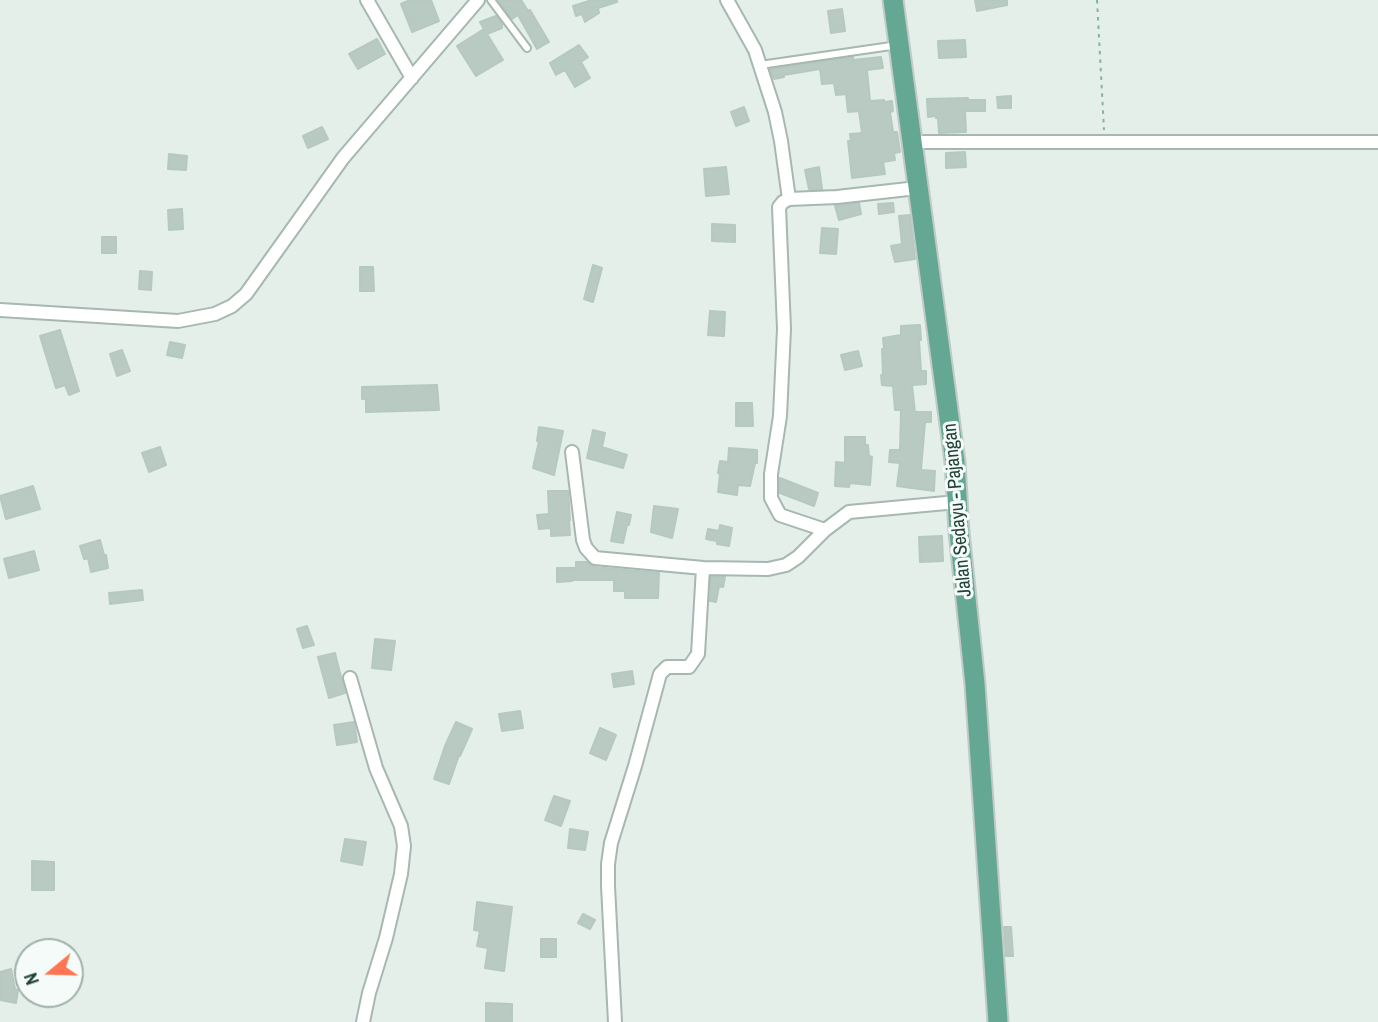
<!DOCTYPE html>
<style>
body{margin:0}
#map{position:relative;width:1378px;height:1022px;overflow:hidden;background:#e4efe9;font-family:"Archivo Narrow",sans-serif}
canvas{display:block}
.north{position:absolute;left:14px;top:938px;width:70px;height:70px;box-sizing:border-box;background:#f5fbf8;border:2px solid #a0b1ab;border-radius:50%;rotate:251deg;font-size:19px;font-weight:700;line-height:28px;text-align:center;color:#214238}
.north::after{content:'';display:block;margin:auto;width:24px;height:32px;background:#fe7552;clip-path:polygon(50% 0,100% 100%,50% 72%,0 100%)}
</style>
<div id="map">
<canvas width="1378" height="1022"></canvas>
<div class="north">N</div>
</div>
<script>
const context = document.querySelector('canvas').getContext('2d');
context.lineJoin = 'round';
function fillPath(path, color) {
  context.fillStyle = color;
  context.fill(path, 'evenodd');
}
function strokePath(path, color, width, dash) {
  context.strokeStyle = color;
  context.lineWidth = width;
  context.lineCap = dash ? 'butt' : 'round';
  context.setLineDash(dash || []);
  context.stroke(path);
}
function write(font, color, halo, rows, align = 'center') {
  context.font = font + ' "Archivo Narrow",sans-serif';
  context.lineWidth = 6;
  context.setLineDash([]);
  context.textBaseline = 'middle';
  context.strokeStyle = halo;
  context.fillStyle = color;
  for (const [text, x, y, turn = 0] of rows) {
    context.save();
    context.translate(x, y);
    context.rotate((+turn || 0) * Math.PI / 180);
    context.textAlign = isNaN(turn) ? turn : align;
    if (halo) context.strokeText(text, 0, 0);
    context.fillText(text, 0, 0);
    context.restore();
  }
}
const building = new Path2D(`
 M410 0H431L439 21 412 32 401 4Z
 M498 0H521L528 11 530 10 549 42 537 49 518 15 512 19Z
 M592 0H617V2L598 8 599 13 585 22 582 14 576 16 573 6Z
 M975 0H1007V5L977 11Z
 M842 9 845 31 831 33 828 11Z
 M496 16 502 24V28L487 34 503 60 476 76 457 46 484 29 480 22Z
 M377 39 385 54 358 69 349 54Z
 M965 40 966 57 939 58 938 41Z
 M579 45 588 57 581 62 590 78 575 87 565 70 556 75 550 63Z
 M853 57V60L881 57 883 68 867 70 870 101 884 100V102L892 101 893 111 890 112 893 132H897L900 152 894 153 895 160 883 162 885 174 852 178 848 141H851L850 134 862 133 859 111 848 112 846 94 836 95 834 83 822 84 820 69 784 75V77L774 79 770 69Z
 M1011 96V108H998L997 97Z
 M968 98V100H985V111H965L966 132 939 133 938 118H936V116L928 117 927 99Z
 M744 107 749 121 736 126 731 112Z
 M322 127 328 139 308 148 303 136Z
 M965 152 966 167 946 168V153Z
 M169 154 187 156 186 170 168 169Z
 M726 167 729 194 706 196 704 169Z
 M819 167 822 189H809L805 170Z
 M859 203 861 214 839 220 835 206Z
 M893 203 894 212 879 214 878 204Z
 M182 209 183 229 169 230 168 210Z
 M910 215 915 259 895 262 891 246 902 244 899 216Z
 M712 224 735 225V242L712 241Z
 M822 228 838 229 836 254 820 253Z
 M102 237H116V253H102Z
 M593 265 602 268 593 302 584 299Z
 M360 267H373L374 291H360Z
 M140 271 152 272 151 290 139 289Z
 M710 311 725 312 724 336 708 335Z
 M920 325 921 340H919L921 371H926V384L912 385 915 412H931V422H925L921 470 935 471 934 491 897 486 900 463 889 462 890 450H900L901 410H895L893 386 882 385 881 375H883L882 349H884L883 338 901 335V326Z
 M60 330 79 391 69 395 65 385 56 388 40 336Z
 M170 342 185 345 182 358 167 355Z
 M122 350 130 371 117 376 110 354Z
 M858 351 862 366 845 370 841 355Z
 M437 385 439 410 366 412V399H362V387Z
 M736 403H752L753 426H736Z
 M539 427 563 431 554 475 533 468 539 441H537Z
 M593 430 605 433 602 447 627 455 623 468 587 458Z
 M845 437H865V445H868L869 456 872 457 870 485 850 483 849 487 835 486 836 462 845 463Z
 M160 447 166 465 149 472 142 453Z
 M729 448 757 450V463H755L750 486 738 485 737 495 718 492 720 474 718 473 720 461 728 462Z
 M780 478 818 493 814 506 780 493Z
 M33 486 40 509 6 519 0 496Z
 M548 491H568L570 520H569L570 535 551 536V528L539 529 537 515 549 514Z
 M654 506 678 509 672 538 651 532Z
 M617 512 631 515 629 525H627L623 543 611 541Z
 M720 525 732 528 729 546 717 544V541L706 539 708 529 719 531Z
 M942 536 943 561 920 562 919 537Z
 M100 540 104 555H106L108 568 91 572 88 558 84 559 80 546Z
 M34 551 39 570 9 578 4 559Z
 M576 562H587L594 567 659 573 658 598H625V591H614V580H572V581L557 582V568H576Z
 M711 577H725L723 587 719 586 716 602 710 601Z
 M142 590 143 600 110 604 109 593Z
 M307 626 314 645 303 648 297 629Z
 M375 639 395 641 391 670 372 668Z
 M335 653 345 693 329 698 318 657Z
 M632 671 634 684 614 687 612 674Z
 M520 711 523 728 502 731 499 714Z
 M354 722 357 742 337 745 334 725Z
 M456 722 472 729 460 756 459 755 449 784 434 779 445 746Z
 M600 728 616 735 606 760 590 753Z
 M554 796 570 801 561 826 545 820Z
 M570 829 588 832 585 850 568 848Z
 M345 839 366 842 362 865 341 861Z
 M32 861 54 862V890H32Z
 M477 902 512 907 504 971 485 968 488 948 477 946 480 931 474 930Z
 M583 914 595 920 590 929 578 923Z
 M1004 927H1011L1013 956H1006Z
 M541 939H556V957H541Z
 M11 969 15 989 18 990 16 1003 0 1000V972Z
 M486 1003 512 1004V1022H486Z`);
fillPath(building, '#b9cac2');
strokePath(building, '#b5c9c0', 2);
const service = new Path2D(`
 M491 0 527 48
 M760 65 898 45`);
const minor = new Path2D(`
 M367 0 412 78
 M727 0 755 50 775 112 781 141 789 199
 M912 142H1378
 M0 310 178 321 215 314 232 306 246 294 343 158 478 0
 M572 452 583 540 586 548 595 558 703 568 768 569 786 565 798 557 825 530 849 512 957 502
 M825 530 780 515 771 498V474L780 416 784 329 779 207 783 202 789 199 837 197 917 188
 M350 678 376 768 401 826 404 846 401 874 386 938 369 993 363 1022
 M615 1022 608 886V864L611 843 635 766 660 674 667 667H689L698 654 703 568`);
const primary = new Path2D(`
 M893 0 955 462 959 532 975 684 998 1022`);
strokePath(service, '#a6b8b0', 10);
strokePath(minor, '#a6b8b0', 16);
strokePath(primary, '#c1cac7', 23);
strokePath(new Path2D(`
 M1097 0 1104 130`), '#81b5a3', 2, [3.5, 5]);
strokePath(service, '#fff', 6);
strokePath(minor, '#fff', 12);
strokePath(primary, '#64a894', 19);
write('19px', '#214238', '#f5fbf8', [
 ["Jalan Sedayu - Pajangan",958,510,-95]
]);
</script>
